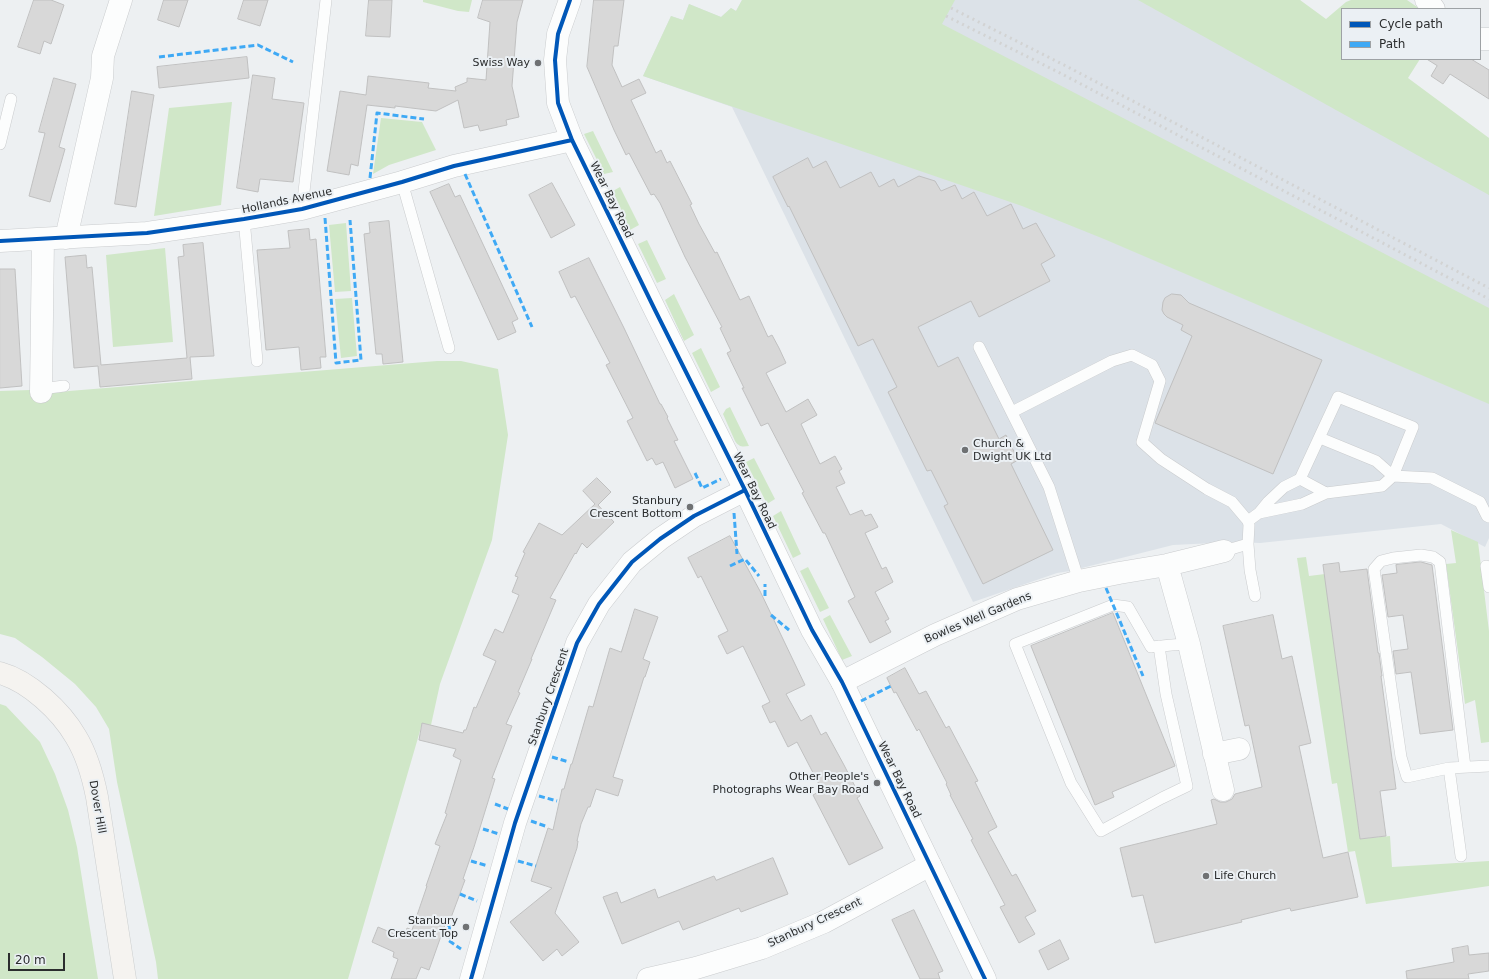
<!DOCTYPE html>
<style>
body{margin:0}
#map{position:relative;width:1489px;height:979px;overflow:hidden;background:#edf0f2;font-family:"DejaVu Sans",sans-serif}
canvas{display:block}
.legend{position:absolute;left:1341px;top:8px;width:140px;height:52px;box-sizing:border-box;background:#ebf0f4;border:1px solid #9ea2a5;margin:0;padding:5px 7px;list-style:none;font-size:12px;color:#2b2d2e}
.legend li{display:flex;align-items:center;gap:8px;height:20px}
.legend b{width:20px;border:1px solid #9ea2a5}
.scale{position:absolute;left:8px;top:953px;width:57px;height:18px;box-sizing:border-box;border:2px solid #2b2d2e;border-top:0;padding-left:5px;font-size:12px;line-height:14px;white-space:nowrap;color:#2b2d2e;-webkit-text-stroke:3px #ebf0f4;paint-order:stroke}
</style>
<div id="map">
<canvas width="1489" height="979"></canvas>
<ul class="legend">
<li><b style="height:5px;background:#0057b8"></b>Cycle path</li>
<li><b style="height:5px;background:#3fa9f5"></b>Path</li>
</ul>
<div class="scale">20 m</div>
</div>
<script>
const context = document.querySelector('canvas').getContext('2d');
context.lineJoin = 'round';
function fillPath(path, color) {
  context.fillStyle = color;
  context.fill(path, 'evenodd');
}
function strokePath(path, color, width, dash) {
  context.strokeStyle = color;
  context.lineWidth = width;
  context.lineCap = dash ? 'butt' : 'round';
  context.setLineDash(dash || []);
  context.stroke(path);
}
function write(font, color, halo, rows, align = 'center') {
  context.font = font + ' "DejaVu Sans",sans-serif';
  context.lineWidth = 4;
  context.setLineDash([]);
  context.textBaseline = 'middle';
  context.strokeStyle = halo;
  context.fillStyle = color;
  for (const [text, x, y, turn = 0] of rows) {
    context.save();
    context.translate(x, y);
    context.rotate((+turn || 0) * Math.PI / 180);
    context.textAlign = isNaN(turn) ? turn : align;
    if (halo) context.strokeText(text, 0, 0);
    context.fillText(text, 0, 0);
    context.restore();
  }
}
fillPath(new Path2D(`
 M742 0H1300L1342 59 1489 138V538L1485 547 1441 524 1260 543 1235 542 1173 545 1070 571 1057 573 973 602 732 107 643 76 671 16 683 20 689 4 721 17 731 8 736 11Z`), '#dce2e8');
fillPath(new Path2D(`
 M423 0H472L469 12 458 11 423 2Z
 M742 0H955L942 24 1489 308V404L1104 239 1022 206 643 76 671 16 683 20 689 4 721 17 731 8 736 11Z
 M1138 0H1300L1326 19 1346 2 1351 0H1407L1420 9H1342V59H1420L1408 78 1489 138V195Z
 M232 102 221 205 154 216 169 108Z
 M381 118 422 122 436 150 389 165 373 174Z
 M593 131 613 172 604 174 584 134Z
 M620 187 639 225 630 230 613 191Z
 M346 223 351 291 335 292 329 225Z
 M647 240 666 279 657 283 638 244Z
 M165 248 173 342 113 347 106 255Z
 M674 294 694 335 684 341 665 300Z
 M352 298 357 356 341 358 335 299Z
 M701 348 720 387 711 392 692 353Z
 M437 361H461L498 369 508 435 492 540 440 684 431 725 422 724 348 979H158L156 962 117 782 109 729 96 707 75 684 42 657 15 638 0 634V391L30 390V396L69 391Z
 M730 407 749 446C742 447 739 447 735 441L723 414 726 409Z
 M754 458 775 499 767 504 746 462Z
 M781 511 801 554 793 558 773 516Z
 M1451 530 1478 542 1489 631V742L1481 743 1475 700 1465 704 1446 564 1456 563Z
 M1306 557 1309 576 1325 574 1360 839 1390 836 1392 867 1489 861V886L1366 904 1355 851 1348 852 1337 783 1332 784 1297 558Z
 M808 567 829 608 820 612 800 571Z
 M830 615 852 656 842 660 823 619Z
 M0 704 6 706 40 742 55 774 68 810 77 847 98 979H0Z`), '#d0e7c8');
const building = new Path2D(`
 M34 0H51L64 5 51 44 44 41 40 54 18 47Z
 M164 0H188L179 27 158 20Z
 M244 0H268L260 26 238 19Z
 M369 0H392L390 37 366 36Z
 M483 0H523L517 22 512 86 519 117 506 120 507 125 480 131 478 125 464 128 458 100 436 111 395 106V108L367 105 358 166 351 164 349 175 327 171 340 91 366 95 368 76 429 83 428 88 456 91 455 87 467 82V78L486 80 490 22 478 18Z
 M594 0H624L618 46H614L612 65 622 87 639 79 646 93 631 100 656 153 661 150 667 163 670 161 692 204 690 205 699 224 715 253 717 252 740 300 749 296 768 337 772 335 779 348 786 363 766 373 786 412 808 399 817 415 801 424 820 464 835 456 842 469 839 471 845 483 836 487 850 515 862 510 865 516 871 514 878 527 865 533 882 569 886 567 893 582 875 592 889 619 885 621 891 632 870 643 848 601 855 597 825 533H823L802 493 804 492 768 423 761 426 742 388H744L727 353 731 351 720 328 722 327 685 257 660 203 654 194 651 195 629 153 626 155 614 130 587 67Z
 M247 57 249 78 159 88 157 67Z
 M1427 59H1471L1489 70V99L1450 74 1443 84 1431 76 1437 66Z
 M253 75 275 78 272 99 304 103 293 182 260 179 258 192 237 188Z
 M54 78 76 84 59 147 65 149 50 202 29 196 45 133 39 132Z
 M132 91 154 95 136 207 115 204Z
 M808 158 813 168 826 161 840 188 871 172 879 187 894 179 898 187 919 176 935 181 941 191 955 185 962 199 974 192 987 216 1011 204 1023 229 1036 223 1055 256 1041 264 1050 281 979 317 971 301 918 327 938 367 958 357 999 439 1006 435 1018 460 1011 464 1053 550 983 584 944 506 948 504 931 470 927 471 888 392 897 387 873 339 858 346 789 206 788 207 773 177Z
 M552 183 575 225 551 238 529 195Z
 M449 184 455 197 460 195 518 319 512 322 516 332 498 340 430 192Z
 M389 221 403 362 383 364 382 354H376L364 234 370 233 369 223Z
 M309 229 310 240 316 239 326 357H320L321 368 301 370 299 347 266 350 257 250 290 248 288 231Z
 M203 243 214 356 190 357 192 379 100 387 98 366 74 368 65 257 86 255 87 268 92 267 101 365 187 358 178 257 184 256 183 245Z
 M589 258 624 328 660 404H661L668 417 667 418 678 440 674 441 693 479 675 488 663 462 656 465 652 458 647 461 627 421 633 418 606 365 610 363 575 296 571 298 559 272Z
 M0 269H15L22 386 0 388Z
 M1172 294 1181 295 1189 303 1322 360 1273 474 1155 423 1192 336 1181 330 1183 325 1167 317 1164 314 1162 310 1163 302 1165 298Z
 M597 478 611 492 598 505 614 522 587 548 582 543 576 554 575 553 550 598 556 600 531 659H532L518 692 520 693 506 724 512 726 492 778 495 779 474 847 463 879 465 880 449 923 446 922 429 970 421 967 416 979H391L398 959 393 957 394 952 372 942 378 927 404 938 407 928 412 930 427 886H426L440 846 435 844 447 814 445 813 461 760 453 756 456 749 419 740 422 723 463 733 464 730H466L474 707 476 708 496 661 483 655 495 629 503 633 519 595 512 592 518 577 515 576 525 553 523 552 539 523 562 535 595 504 583 491Z
 M730 536 760 591 805 685 786 694 801 721 811 715 821 735 826 732 844 765 860 796 857 798 883 848 849 865 813 795 822 790 797 742 788 747 775 721 770 723 762 706 770 702 743 646 727 654 718 636 728 631 701 576 698 578 688 558Z
 M1421 562 1432 565 1453 730 1420 734 1411 672 1396 674 1393 651 1408 649 1403 615 1388 617 1382 575 1397 573 1396 565Z
 M1339 563 1340 572 1367 569 1378 653H1379L1382 676H1381L1396 789 1380 791 1386 836 1360 839 1323 565Z
 M635 609 658 617 643 659 650 662 645 677H644L613 777 623 780 618 796 596 789 590 807H588L581 824 577 841H578L577 848 555 913 579 942 562 956 557 949 543 961 510 922 552 888 531 881 548 828 553 830 562 789H564L571 764H572L589 706 593 707 610 648 621 652Z
 M1113 613 1175 766 1112 792 1114 797 1095 805 1031 646Z
 M1273 615 1282 659 1292 656 1311 743 1299 746 1323 858 1348 852 1358 897 1291 911 1290 908 1241 920 1242 922 1155 943 1143 895 1132 897 1120 848 1217 824 1211 800 1214 799 1220 802H1226L1232 799 1235 794 1262 787 1249 725 1245 726 1223 626Z
 M905 668 919 694 926 691 946 728 949 726 978 781 975 782 997 827 988 832 1012 876 1016 874 1036 911 1025 917 1035 934 1019 943 1000 907 1005 905 971 840 973 839 950 795H951L946 784 947 783 919 729 917 731 896 692 894 693 887 678Z
 M773 858 788 894 741 912 739 908 683 930 679 921 622 944 603 897 617 892 621 903 655 889 658 898 714 876 716 880Z
 M914 910 943 971 938 973 940 979H920L892 920Z
 M1060 940 1069 959 1048 970 1039 951Z
 M1468 946 1469 955 1489 953V971L1468 974 1469 979H1407L1406 971 1454 962 1452 949Z`);
fillPath(building, '#d8d8d8');
strokePath(building, '#c0c0c0', 1);
const service = new Path2D(`
 M0 144 11 99
 M402 182 449 348
 M302 209 326 0
 M244 219 257 361
 M979 347 1049 487 1079 581
 M41 389 64 386
 M1012 412 1112 361 1132 355 1152 365 1160 381 1142 442 1161 459 1207 489 1232 502 1248 521 1249 525 1248 544 1224 551
 M1320 438 1376 461 1393 476 1432 478 1480 502 1487 516 1489 517
 M1300 479 1326 493
 M1248 521 1259 513 1268 502 1284 487 1300 479 1338 397 1413 427 1393 476 1382 486 1326 493 1302 504 1259 513
 M1248 544 1250 570 1255 596
 M1489 567 1486 566 1489 587
 M1159 646 1166 694 1187 786 1162 798 1101 831 1071 783 1015 644 1113 605 1128 607 1151 647C1164 646 1176 644 1189 644
 M1465 767 1440 562 1433 557 1421 555 1393 558 1381 561 1374 569 1401 757 1407 777 1449 768 1489 766
 M1449 768 1461 856`);
const minor = new Path2D(`
 M1426 0 1434 9
 M1480 39H1489
 M66 238 102 78 103 56 121 0
 M0 241 147 233 244 219 302 209 402 182 454 166 572 140
 M41 392 43 239
 M1167 565 1189 644 1223 790
 M842 682 935 635 1017 599 1079 581 1119 573 1167 565 1224 551
 M1214 754 1239 749
 M471 979 515 823 577 643 599 604 632 562 660 539 694 516 745 490
 M648 979 696 968 762 948 824 922 930 865`);
const tertiary = new Path2D(`
 M570 0 558 34 555 60 558 103 572 140 655 310 745 490 812 630 842 682 985 979`);
const secondary = new Path2D(`
 M0 673C29 681 61 711 76 737 87 755 93 777 97 797L125 979`);
strokePath(service, '#caccce', 12);
strokePath(minor, '#caccce', 23);
strokePath(tertiary, '#caccce', 23);
strokePath(secondary, '#caccce', 23);
strokePath(service, '#fcfdfd', 11);
strokePath(minor, '#fcfdfd', 22);
strokePath(tertiary, '#fcfdfd', 22);
strokePath(secondary, '#f5f3f0', 22);
strokePath(new Path2D(`
 M951 8 1066 66 1489 288
 M946 16 1062 74 1489 299`), '#d2d3d3', 3, [2, 4]);
strokePath(new Path2D(`
 M159 57 258 45 293 62
 M465 174 532 327
 M370 178 377 113 424 119
 M325 218 336 363 361 360 350 220
 M695 473 702 488 721 479
 M734 513 737 554
 M730 566 745 559 759 576
 M1106 588 1143 676
 M765 596V584
 M771 615 789 630
 M861 701 891 686
 M552 757 569 762
 M539 796 557 801
 M495 804 508 809
 M531 821 548 827
 M483 829 499 834
 M471 861 488 866
 M518 861 536 866
 M460 894 477 901
 M439 923 450 926 448 935V940L461 949`), '#3fa9f5', 3, [6, 3]);
strokePath(new Path2D(`
 M570 0 558 34 555 60 558 103 572 140 655 310 745 490 812 630 842 682 985 979
 M0 241 147 233 244 219 302 209 402 182 454 166 572 140
 M471 979 515 823 577 643 599 604 632 562 660 539 694 516 745 490`), '#0057b8', 4);
for (const [x, y, r, color] of [
 [538,63,4,"#6f7173"],
 [965,450,4,"#6f7173"],
 [690,507,4,"#6f7173"],
 [877,783,4,"#6f7173"],
 [1206,876,4,"#6f7173"],
 [466,927,4,"#6f7173"]
]) {
  const dot = new Path2D();
  dot.arc(x, y, r, 0, 2 * Math.PI);
  context.fillStyle = color;
  context.fill(dot);
  strokePath(dot, '#ebf0f4', 1.5);
}
write('11px', '#2b2d2e', '#ebf0f4', [
 ["Swiss Way",530,63],
 ["Church &",973,444,"left"],
 ["Dwight UK Ltd",973,457,"left"],
 ["Stanbury",682,501],
 ["Crescent Bottom",682,514],
 ["Other People's",869,777],
 ["Photographs Wear Bay Road",869,790],
 ["Life Church",1214,876,"left"],
 ["Stanbury",458,921],
 ["Crescent Top",458,934]
], 'right');
write('11px', '#2b2d2e', '#ebf0f4', [
 ["Wear Bay Road",611,200,64],
 ["Hollands Avenue",287,201,-12],
 ["Wear Bay Road",754,491,64],
 ["Bowles Well Gardens",978,618,-23],
 ["Stanbury Crescent",549,697,-71],
 ["Wear Bay Road",899,780,64],
 ["Dover Hill",97,807,80],
 ["Stanbury Crescent",815,923,-25]
]);
</script>
